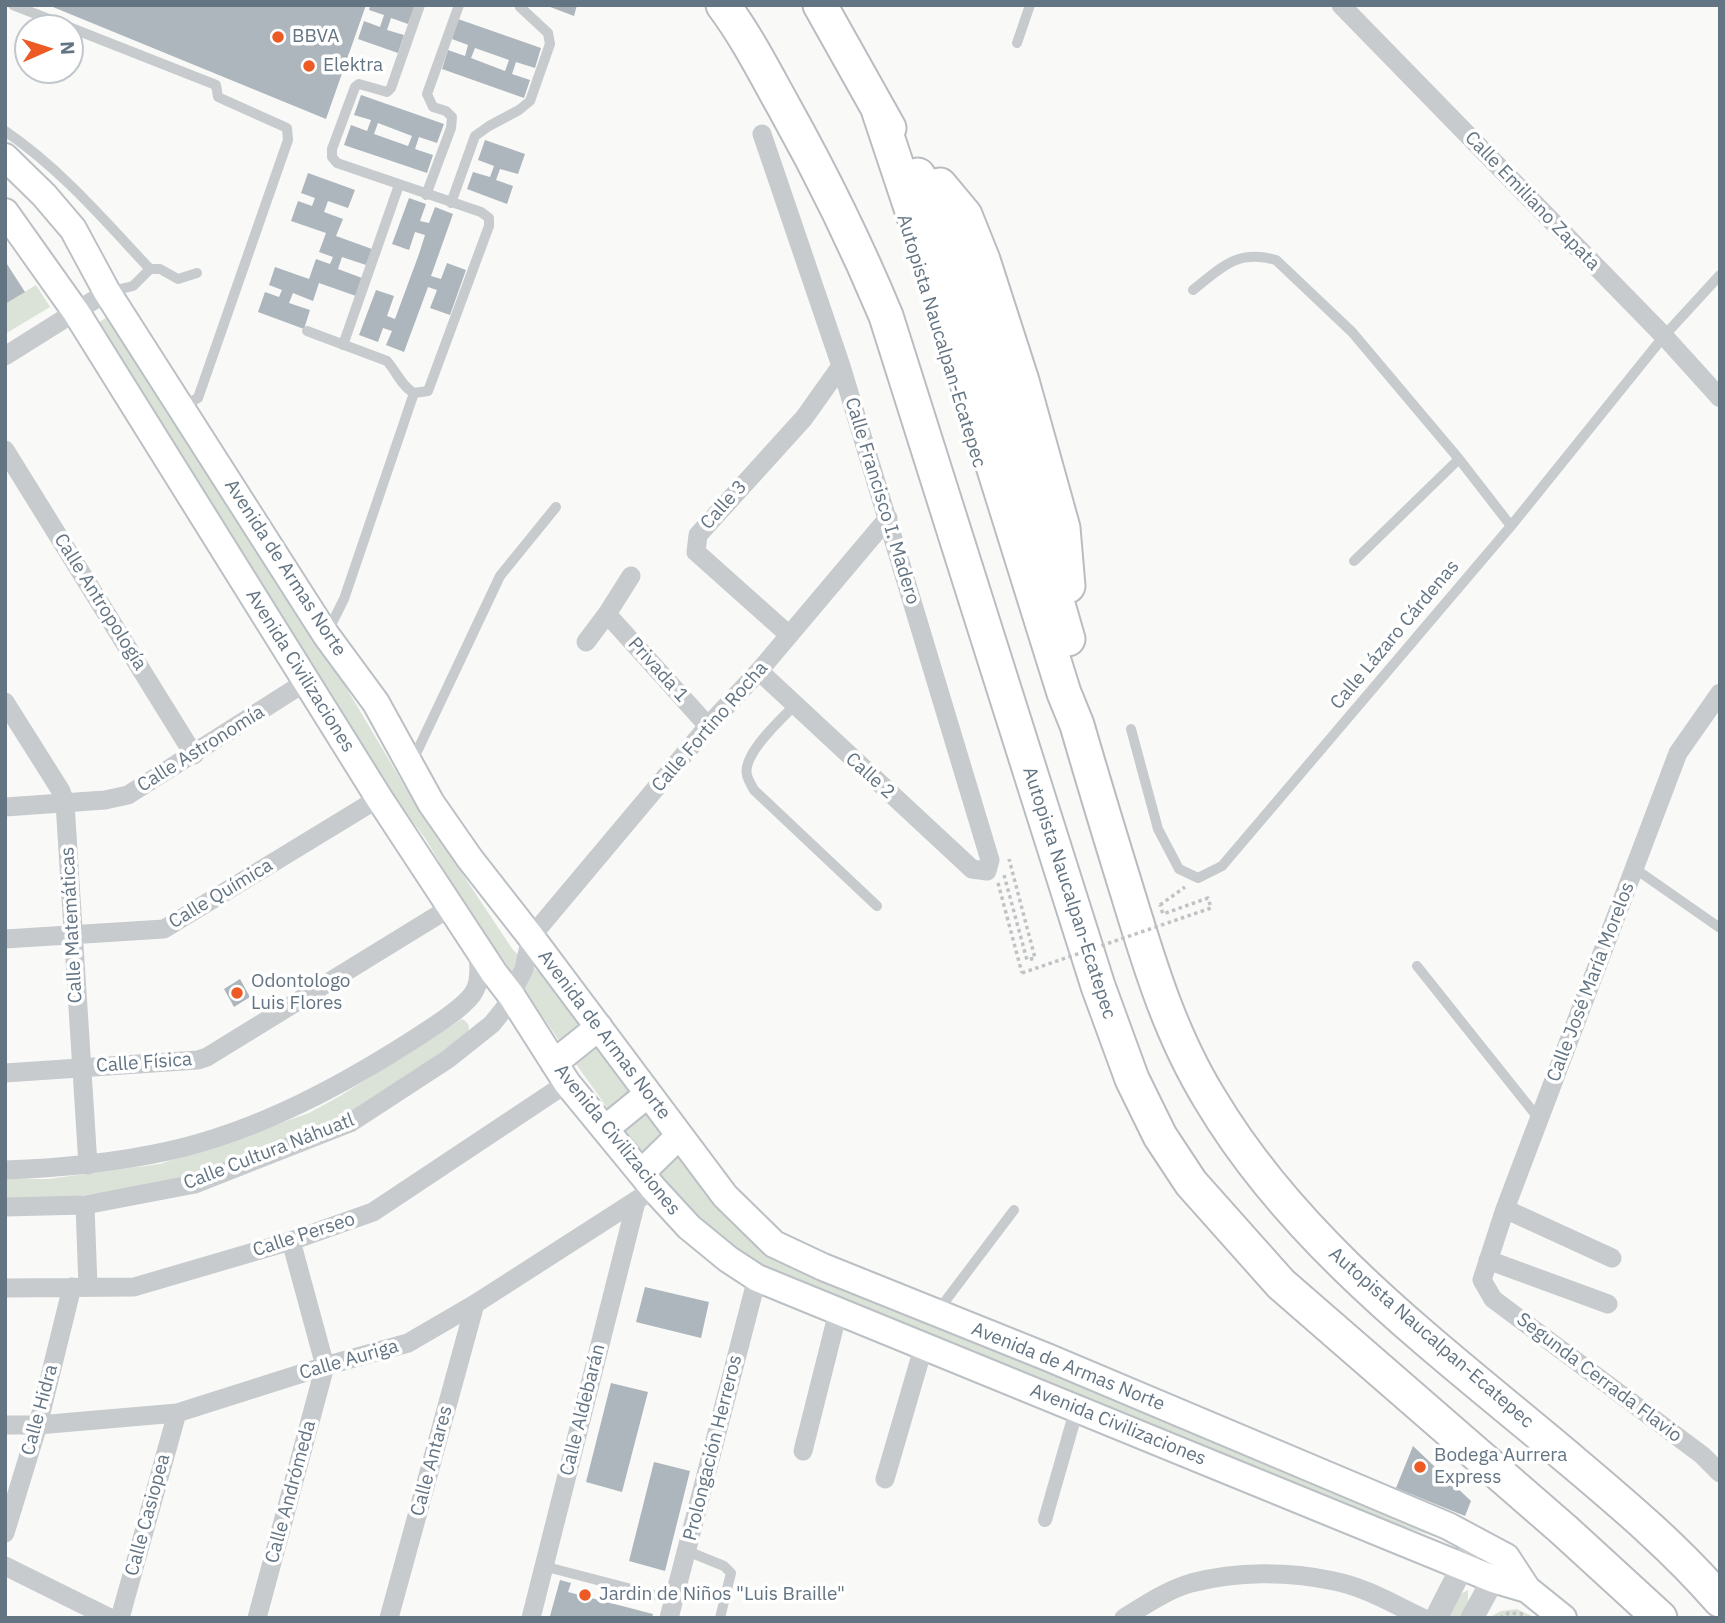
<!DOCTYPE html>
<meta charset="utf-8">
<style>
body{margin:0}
#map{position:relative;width:1725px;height:1623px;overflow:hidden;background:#f9f9f7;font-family:"IBM Plex Sans",sans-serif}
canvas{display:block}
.frame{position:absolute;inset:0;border:7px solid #637483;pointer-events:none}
.north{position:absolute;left:14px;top:14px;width:70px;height:70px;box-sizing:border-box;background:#fff;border:2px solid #c1c7cd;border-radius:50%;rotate:87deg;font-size:19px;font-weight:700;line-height:28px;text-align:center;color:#637483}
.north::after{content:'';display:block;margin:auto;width:24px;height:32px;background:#ed5a24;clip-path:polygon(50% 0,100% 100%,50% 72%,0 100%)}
</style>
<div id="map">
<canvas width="1725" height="1623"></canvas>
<div class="frame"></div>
<div class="north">N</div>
</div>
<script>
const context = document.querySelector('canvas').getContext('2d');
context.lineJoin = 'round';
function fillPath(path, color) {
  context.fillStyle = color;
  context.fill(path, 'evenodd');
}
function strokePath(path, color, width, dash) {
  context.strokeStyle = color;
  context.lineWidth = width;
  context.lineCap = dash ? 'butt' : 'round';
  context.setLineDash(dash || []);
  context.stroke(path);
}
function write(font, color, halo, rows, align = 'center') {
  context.font = font + ' "IBM Plex Sans",sans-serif';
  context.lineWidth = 7;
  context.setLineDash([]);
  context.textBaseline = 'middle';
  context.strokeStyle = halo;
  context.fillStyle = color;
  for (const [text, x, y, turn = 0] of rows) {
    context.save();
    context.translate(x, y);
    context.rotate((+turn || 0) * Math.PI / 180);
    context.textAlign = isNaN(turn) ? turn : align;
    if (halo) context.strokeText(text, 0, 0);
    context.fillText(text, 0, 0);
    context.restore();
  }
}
fillPath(new Path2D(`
 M36 285 50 307 5 334V304Z
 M107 317 135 357 328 657 408 792 513 950 562 991 722 1205 930 1317 1442 1537 1439 1538 1350 1509 758 1270 705 1225 629 1138 558 1039 464 903 425 838 390 792 205 492 172 450 94 326Z
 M462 1019C469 1023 470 1026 468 1034L345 1117 195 1177 62 1199 5 1200V1179H48L160 1164 259 1131 309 1113 340 1096Z
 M1468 1590V1603L1460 1618H1447L1459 1595Z
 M1517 1609 1536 1618H1488L1501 1611Z`), '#dbe2d8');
fillPath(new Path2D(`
 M48 5H366L326 119Z
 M370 5H415L408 24 391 18 387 30 404 35 398 53 358 39 364 21 380 27 384 15 369 10Z
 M545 5H577L574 16Z
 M458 19 541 48 535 68 516 62 512 74 530 80 524 98 442 69 448 50 465 56 468 45 452 39ZM475 48 509 60 505 71 471 58Z
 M361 95 444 124 437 143 419 137 415 149 433 155 427 173 344 145 351 125 367 131 371 120 354 115ZM378 123 412 136 408 146 374 134Z
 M485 140 525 154 518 174 500 169 496 180 513 186 507 204 467 189 473 172 490 177 494 166 478 160Z
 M308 173 355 190 348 208 328 201 324 212 343 219 336 236 372 249 366 265 342 257 338 269 362 278 356 296 319 283 313 301 293 293 289 303 310 310 304 329 258 312 265 292 279 297 282 290 269 285 275 267 309 279 316 259 330 264 333 257 319 252 326 233 291 221 298 201 312 206 315 198 301 193Z
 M409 198 426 204 420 221 429 223 435 207 453 214 431 276 441 279 447 263 466 270 450 315 430 308 437 290 428 287 404 352 386 345 392 331 383 328 378 342 359 335 376 290 394 296 387 316 395 319 419 254 425 235 415 232 409 250 392 244Z
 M5 261 25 292 5 304Z
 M240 979 250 997 234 1007 224 989Z
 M645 1287 709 1302 701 1338 636 1322Z
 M611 1383 648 1392 622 1492 586 1482Z
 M1413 1446 1471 1501 1465 1516 1396 1488Z
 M654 1462 690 1471 665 1571 629 1561Z
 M560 1580 571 1583 568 1592 653 1614 652 1618 550 1616Z`), '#adb6bc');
const secondary = new Path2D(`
 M5 157 44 195 73 229 107 292 326 635 376 703 431 803 470 859 531 937 725 1196 774 1244 823 1267 1047 1357 1448 1526 1506 1557 1527 1589 1563 1618
 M5 212 76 312 379 798 494 973 511 995 567 1083 654 1189 689 1227 728 1259 757 1278 1493 1579 1527 1589
 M554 1063 599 1027
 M605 1129 648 1094
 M641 1173 679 1136`);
const motorway = new Path2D(`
 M723 5C747 37 765 73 784 107 822 175 856 244 886 316L1098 986 1132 1079 1160 1136 1191 1183 1281 1284 1564 1530 1660 1618
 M820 5 889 128
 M878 109 934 277 1064 693 1077 725C1093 780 1110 836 1127 891 1149 963 1170 1034 1210 1099 1298 1247 1443 1352 1573 1462 1624 1505 1676 1549 1720 1600
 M918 175 930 194 958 269 996 389 1068 639
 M940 185 965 215 983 260 1022 381 1063 528 1068 586`);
strokePath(secondary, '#bbc0c5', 30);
strokePath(motorway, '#b9bdc0', 37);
strokePath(new Path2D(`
 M1004 875 1027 960 1035 958 1009 859
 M998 883 1022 973
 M1160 905 1185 887
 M1500 1618 1509 1613 1523 1614`), '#c0c3c5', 3.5, [3.5, 3.5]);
strokePath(new Path2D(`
 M13 5 216 85 218 97 287 128 288 140 198 398 182 406
 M1017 43 1030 5
 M5 131C61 169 104 220 150 269
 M426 195 451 128 452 117 446 111 433 107 427 94 459 5
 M451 203 475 136 489 126 519 110 530 101 550 44 548 33 520 7 521 5
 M1193 290C1222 267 1237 249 1276 260L1352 332 1459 459 1511 526
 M108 292 133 286 150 269H160L178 279 197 273
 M307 331 387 361C396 371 402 387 414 393
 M343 345 399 185
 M1354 561 1459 459
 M328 631 344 599 414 393 428 391 489 226V218L481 212 337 163 332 157V149L355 87 359 84 387 92 391 88 420 5
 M794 706C780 720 742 755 747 775 748 780 752 786 754 790L877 906
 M1131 729 1158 829 1179 869 1198 878 1222 866 1511 526 1664 336 1720 275
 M413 760 500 576 556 507
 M1634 868 1720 928
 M1417 966 1539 1119
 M937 1312 1014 1210
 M687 1551 724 1566 731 1573 720 1618
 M543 1566 674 1600`), '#c7cbce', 10);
strokePath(new Path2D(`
 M1045 1520 1077 1408`), '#c7cbce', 14);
strokePath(new Path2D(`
 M1341 5 1664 336 1720 398
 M5 356 107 292
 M5 450 194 755
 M607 614 708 726
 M789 635 696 552 698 535 804 418 841 366
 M586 642 607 614 631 576
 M759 671 972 869 987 871 990 860 841 366 762 134
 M1720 693 1678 753 1505 1209 1482 1280 1493 1299 1702 1455 1720 1473
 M5 702 61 791 65 803 88 1165
 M5 807 105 800 128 795 307 681
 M5 939 164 929 379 798
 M5 1073 198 1060 207 1057 451 907
 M5 1170C61 1168 114 1163 168 1151 259 1131 345 1084 422 1034 437 1024 468 1005 475 990 481 978 479 961 477 948
 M85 1205 88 1287
 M5 1207 85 1205 195 1184 350 1123 448 1059 492 1024 504 1009 524 969 531 937 708 726 759 671 888 518
 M1505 1209 1612 1258
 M1488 1260 1608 1304
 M5 1288 134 1287 291 1241 373 1212 567 1083
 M5 1425H38L177 1413 325 1366 408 1343 475 1304 654 1189
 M803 1451 838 1312
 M885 1479 924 1345
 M5 1533 38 1425 72 1287
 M5 1566 110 1618
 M120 1618 177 1413
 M257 1618 325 1366 291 1241
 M389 1618 475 1304
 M531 1618 636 1202
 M669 1618 757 1278
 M1124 1618C1145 1605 1167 1590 1191 1583 1237 1571 1288 1571 1334 1581 1365 1587 1395 1605 1423 1618`), '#c7cbce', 19);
strokePath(new Path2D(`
 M1436 1618 1476 1540
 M1472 1618 1501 1565`), '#c7cbce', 23);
strokePath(secondary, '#fff', 26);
strokePath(motorway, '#fff', 33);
strokePath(new Path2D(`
 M1022 973 1211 908 1208 898 1163 914 1160 905`), '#c0c3c5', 3.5, [3.5, 3.5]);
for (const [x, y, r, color] of [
 [278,37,7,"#ed5a24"],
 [309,66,7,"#ed5a24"],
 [237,993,7,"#ed5a24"],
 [1420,1467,7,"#ed5a24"],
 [585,1595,7,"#ed5a24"]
]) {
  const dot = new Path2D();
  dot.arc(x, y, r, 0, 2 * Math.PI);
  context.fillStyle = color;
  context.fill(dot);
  strokePath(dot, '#fff', 2.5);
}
write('19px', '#637483', '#fff', [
 ["BBVA",292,37],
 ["Elektra",323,66],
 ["Odontologo",251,982],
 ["Luis Flores",251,1004],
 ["Bodega Aurrera",1434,1456],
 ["Express",1434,1478],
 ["Jardin de Niños \"Luis Braille\"",599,1595]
], 'left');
write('19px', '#637483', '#fff', [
 ["Calle Emiliano Zapata",1532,201,46],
 ["Autopista Naucalpan-Ecatepec",941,341,73],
 ["Calle Francisco I. Madero",882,501,73],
 ["Calle 3",724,505,-48],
 ["Avenida de Armas Norte",285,568,57],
 ["Calle Antropología",100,602,58],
 ["Calle Lázaro Cárdenas",1395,635,-50],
 ["Privada 1",658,670,48],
 ["Avenida Civilizaciones",300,671,58],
 ["Calle Fortino Rocha",710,727,-49],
 ["Calle Astronomía",201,749,-32],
 ["Calle 2",870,776,42],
 ["Autopista Naucalpan-Ecatepec",1069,893,72],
 ["Calle Química",221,894,-31],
 ["Calle Matemáticas",72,925,-93],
 ["Calle José María Morelos",1591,982,-69],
 ["Avenida de Armas Norte",604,1035,53],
 ["Calle Física",144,1063,-4],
 ["Avenida Civilizaciones",617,1140,51],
 ["Calle Cultura Náhuatl",269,1152,-21],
 ["Calle Perseo",304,1235,-18],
 ["Autopista Naucalpan-Ecatepec",1431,1338,41],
 ["Calle Auriga",349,1360,-16],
 ["Avenida de Armas Norte",1068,1367,22],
 ["Segunda Cerrada Flavio",1599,1378,37],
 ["Calle Hidra",40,1410,-75],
 ["Calle Aldebarán",583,1410,-76],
 ["Avenida Civilizaciones",1118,1425,22],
 ["Prolongación Herreros",713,1448,-76],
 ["Calle Antares",432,1461,-75],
 ["Calle Andrómeda",291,1492,-75],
 ["Calle Casiopea",148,1515,-75]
]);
</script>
